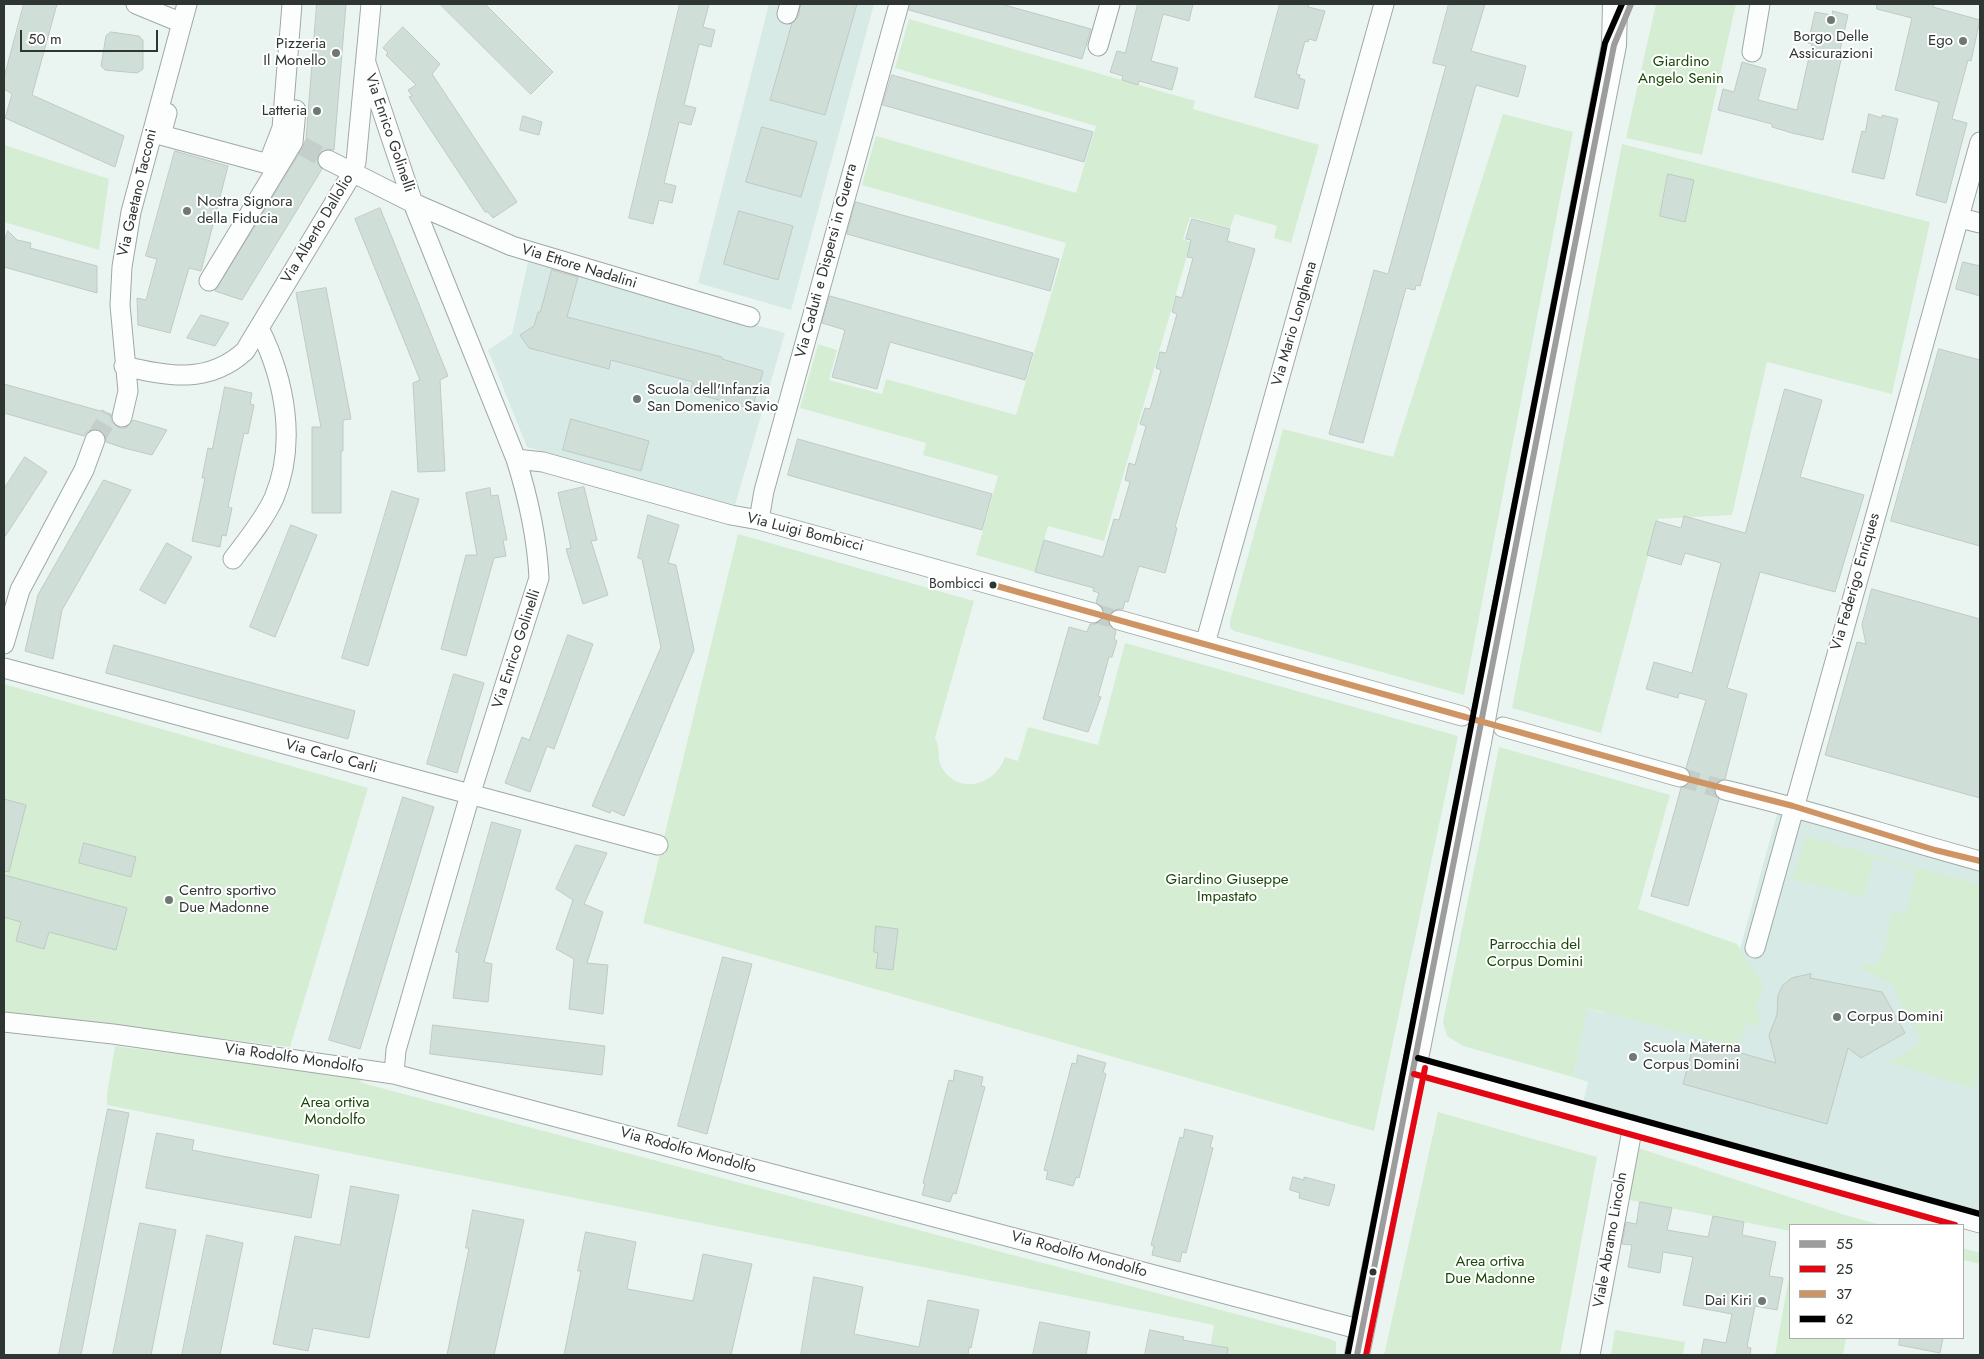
<!DOCTYPE html>
<style>
body{margin:0}
#map{position:relative;width:1984px;height:1359px;overflow:hidden;background:#eaf5f2;font-family:Jost,sans-serif}
canvas{display:block}
.frame{position:absolute;inset:0;border:5px solid #2e3533;pointer-events:none}
.legend{position:absolute;left:1789px;top:1224px;width:175px;height:115px;box-sizing:border-box;background:#fff;border:1px solid #abaead;margin:0;padding:6px 9px;list-style:none;font-size:15px;color:#2e3533}
.legend li{display:flex;align-items:center;gap:10px;height:25px}
.legend b{width:25px;border:1px solid #abaead}
.scale{position:absolute;left:20px;top:30px;width:138px;height:22px;box-sizing:border-box;border:2px solid #2e3533;border-top:0;padding-left:6px;font-size:15px;line-height:18px;white-space:nowrap;color:#2e3533;-webkit-text-stroke:4px #fff;paint-order:stroke}
</style>
<div id="map">
<canvas width="1984" height="1359"></canvas>
<div class="frame"></div>
<ul class="legend">
<li><b style="height:6px;background:#9d9d9d"></b>55</li>
<li><b style="height:6px;background:#e30613"></b>25</li>
<li><b style="height:6px;background:#cf9463"></b>37</li>
<li><b style="height:6px;background:#000"></b>62</li>
</ul>
<div class="scale">50 m</div>
</div>
<script>
const context = document.querySelector('canvas').getContext('2d');
context.lineJoin = 'round';
function fillPath(path, color) {
  context.fillStyle = color;
  context.fill(path, 'evenodd');
}
function strokePath(path, color, width, dash) {
  context.strokeStyle = color;
  context.lineWidth = width;
  context.lineCap = dash ? 'butt' : 'round';
  context.setLineDash(dash || []);
  context.stroke(path);
}
function write(font, color, halo, rows, align = 'center') {
  context.font = font + ' Jost,sans-serif';
  context.lineWidth = 4;
  context.setLineDash([]);
  context.textBaseline = 'middle';
  context.strokeStyle = halo;
  context.fillStyle = color;
  for (const [text, x, y, turn = 0] of rows) {
    context.save();
    context.translate(x, y);
    context.rotate((+turn || 0) * Math.PI / 180);
    context.textAlign = isNaN(turn) ? turn : align;
    if (halo) context.strokeText(text, 0, 0);
    context.fillText(text, 0, 0);
    context.restore();
  }
}
fillPath(new Path2D(`
 M769 4H874L791 310 698 283Z
 M528 262 785 333 735 505 527 447 488 350 512 334Z
 M1779 807 1980 861V1228L1578 1123 1588 1082 1573 1077 1586 1008 1604 1013 1629 911 1740 949Z`), '#d7eae5');
fillPath(new Path2D(`
 M1656 4H1736L1702 155 1626 138Z
 M909 19 1195 101 1193 109 1319 145 1291 243 1274 238 1277 226 1235 214 1230 228 1190 217 1183 239 1191 242 1104 541 1048 526 1035 572 976 555 998 476 923 455 926 443 800 408 818 344 837 350 829 380 882 394 886 379 1016 415 1066 243 862 185 876 136 1076 193 1096 126 895 68Z
 M1503 114 1573 132 1464 695 1234 631 1230 628V621L1283 429 1393 457Z
 M1622 144 1930 222 1892 394 1767 362 1732 515 1658 519 1601 733 1512 708Z
 M4 145 109 179 99 250 4 222Z
 M738 534 974 601 935 738C941 747 936 758 942 768 959 795 995 786 1005 757L1018 761 1028 727 1098 745 1125 643 1458 736 1374 1131 643 923Z
 M4 684 368 788 290 1047 4 1012Z
 M1499 747 1670 795 1638 909 1737 944 1763 986 1757 1005 1761 1026 1746 1023 1739 1047 1587 1008 1573 1077 1463 1046 1447 1036 1443 1022Z
 M1805 836 1980 885V1062L1973 1088 1888 1062 1918 1046 1920 1036 1902 1007 1893 985 1860 967 1861 963 1876 966 1885 948 1892 911 1906 915 1916 870 1874 858 1864 897 1793 879Z
 M115 1046 359 1077 362 1083 1327 1338 1336 1342V1355H1209L1214 1325 107 1105V1094Z
 M1438 1112 1597 1157 1560 1355H1384Z
 M1629 1145 1845 1215 1881 1225H1790V1231L1619 1198Z
 M1963 1248 1980 1253V1264L1963 1260Z
 M1790 1271V1338H1846L1843 1355H1775Z
 M1615 1330 1685 1342 1683 1355H1611Z`), '#d5eed3');
const building = new Path2D(`
 M24 4H57L32 95 124 136 115 167 5 118 12 94 4 89V78Z
 M317 4H346L334 150 327 149 318 155 317 161 322 169 242 300 215 291 303 147 306 139Z
 M440 4H485L553 72 531 94Z
 M680 4H709L703 27 715 30 711 47 699 44 684 105 696 108 691 125 679 122 664 183 676 186 672 203 659 200 653 224 629 218Z
 M801 4H857L825 115 770 100 792 23 798 17Z
 M910 4H1001L1091 29 1082 59 909 10Z
 M1138 4H1193L1189 21 1163 14 1151 61 1178 68 1172 90 1139 81 1138 85 1122 80 1123 76 1110 72 1117 51 1125 53Z
 M1280 4H1309L1308 7 1325 11 1316 41 1309 39 1308 42 1305 41 1296 74 1300 75 1299 78 1305 80 1298 109 1255 97Z
 M1449 4H1485L1471 51 1526 66 1518 97 1476 85 1420 286 1416 285 1415 290 1406 288 1363 443 1329 434 1374 270 1388 274 1446 66 1433 63Z
 M1877 4H1934L1933 7 1980 20 1971 61 1968 60 1952 119 1967 123 1946 203 1916 195 1939 102 1895 90 1912 18 1877 9Z
 M1833 11 1848 15 1840 50 1843 51 1823 140 1792 133 1772 127V124L1718 110 1723 89 1734 92 1742 62 1766 69 1758 100 1797 110 1812 44 1808 43 1815 12 1832 15Z
 M403 27 440 64 432 74 517 202 493 218 488 212H485L409 97 412 96 408 90 416 85 386 55 388 53 383 48Z
 M111 32 139 36 143 40V69L137 73 105 70 101 66 106 36Z
 M892 75 1093 132 1084 162 883 105Z
 M1869 114 1882 118V115L1898 119 1884 179 1852 172 1862 131 1865 132Z
 M523 116 542 122 539 135 520 130Z
 M762 127 817 142 801 197 746 182Z
 M175 151 228 166 201 271 189 268 170 333 138 325 137 298 146 300 157 259 146 256Z
 M1668 174 1694 180 1685 222 1660 216Z
 M856 202 1059 259 1050 291 847 234Z
 M380 208 448 376 440 380 445 471 418 472 413 383 420 380 355 219Z
 M739 211 793 226 778 280 724 264Z
 M1192 219 1230 229 1227 241 1255 249 1175 527 1177 528 1165 573 1139 566 1128 602 1125 601 1123 609H1116L1108 617V623L1116 631 1114 639 1117 641 1112 657H1109L1098 696 1101 697 1088 732 1043 719 1069 627 1087 632 1090 624H1096L1104 616V610L1096 602 1099 593 1093 591 1094 588 1035 572 1044 540 1103 557 1114 519 1119 520 1130 482 1125 480 1129 463 1135 465 1146 426 1140 424 1145 408 1150 409 1161 370 1156 368 1160 352 1166 353 1177 314 1172 312 1176 296 1182 298 1193 258 1187 257 1191 240 1186 239Z
 M8 231 17 240 31 243 30 248 97 266V293L4 267V242Z
 M1963 262 1980 266V296L1956 289Z
 M552 270 578 277 567 317 722 357V359L763 371 752 409 690 392 693 382 611 360 609 369 529 348 520 335 534 326 538 312H540Z
 M326 288 351 419 343 420V451H341V513H312V427H321L296 293Z
 M830 296 1033 353 1025 380 890 342 877 389 832 377 845 330 822 323Z
 M201 315 229 323 215 346 187 338Z
 M1939 349 1980 360V546L1891 521Z
 M4 384 111 414V421L119 428H126L133 420 167 430 152 455 124 448 106 442 104 433 98 429 88 431 84 436 4 413Z
 M225 387 252 393 250 404 254 405 248 434 244 433 228 507 232 508 226 536 222 535 220 547 192 541 205 478H202L208 448 212 449Z
 M1785 389 1822 400 1800 477 1864 495 1835 592 1760 572 1727 688 1747 694 1725 779 1717 782 1714 787V794L1719 799 1688 906 1651 896 1681 788 1687 785 1691 781V774L1686 768 1706 700 1679 693 1678 698 1646 689 1654 662 1692 673 1721 563 1685 553 1681 565 1647 555 1656 521 1681 528 1684 516 1745 533Z
 M571 419 649 441 641 471 563 450Z
 M798 439 992 494 982 530 788 475Z
 M25 457 47 472 4 538V489Z
 M104 480 131 490 62 610 53 659 25 651 38 595Z
 M584 487 597 540 591 541 608 595 583 604 566 549 571 548 558 493Z
 M490 488 491 496 498 495 507 540H503L506 556 494 558 466 656 441 649 466 555H477L466 493Z
 M392 491 419 499 368 666 342 658Z
 M648 515 679 525 668 563 676 565 694 650 624 816 611 810 610 813 592 806 661 647 642 559 638 558Z
 M291 525 317 535 275 637 250 627Z
 M167 543 192 557 165 604 140 590Z
 M1872 589 1980 619V798L1825 755 1857 642 1866 644 1862 625Z
 M568 635 593 644 554 749 547 746 530 792 505 783 522 737 529 740Z
 M114 645 355 711 348 739 106 673Z
 M454 674 484 683 457 773 427 764Z
 M403 797 434 807 360 1049 329 1040Z
 M4 799 26 805 9 872 4 871Z
 M492 822 521 830 484 962 492 964 488 1002 453 998 459 953 456 952Z
 M84 843 136 857 131 877 79 863Z
 M576 845 607 853 584 904 603 912 587 963 608 965 603 1014 569 1009 574 959 556 949 573 900 556 889Z
 M4 875 127 908 116 950 49 932 44 949 16 941 21 922 4 917Z
 M876 926 898 929 893 970 876 968 878 953 874 952Z
 M723 957 752 964 707 1134 678 1126Z
 M1811 974 1810 978 1882 992 1905 1033 1861 1058 1848 1048 1827 1124 1683 1084 1695 1040 1776 1063 1769 1035 1777 1015 1778 995 1783 985 1792 978Z
 M433 1025 605 1046 602 1075 430 1054Z
 M1078 1055 1106 1063 1103 1072 1106 1074 1079 1178 1076 1177 1073 1186 1046 1179 1048 1171 1044 1170 1072 1063 1076 1064Z
 M955 1070 983 1077 981 1086 985 1087 956 1194 953 1193 950 1202 922 1195 925 1184 923 1183 949 1080 953 1081Z
 M108 1109 129 1113 81 1355H59Z
 M1185 1129 1213 1136 1210 1147 1213 1148 1186 1253 1182 1252 1180 1262 1152 1255 1154 1246 1151 1245 1180 1137 1183 1138Z
 M157 1133 194 1140 192 1150 319 1175 311 1218 146 1188Z
 M1293 1177 1304 1180V1177L1335 1185 1329 1206 1299 1198 1300 1193 1290 1190Z
 M351 1186 399 1195 369 1338 313 1328 308 1351 273 1344 295 1236 340 1245Z
 M1640 1202 1672 1208 1667 1230 1708 1237 1713 1216 1744 1222 1742 1235 1776 1242 1769 1276 1783 1278 1777 1310 1755 1306 1747 1347 1751 1348 1750 1355H1701L1704 1339 1726 1343 1732 1314 1683 1305 1693 1257 1663 1252 1660 1273 1628 1267 1632 1245 1622 1244 1626 1222 1636 1224Z
 M473 1210 524 1220 494 1355H447L469 1248H466Z
 M140 1223 176 1230 151 1355H113Z
 M586 1232 636 1242 627 1289 693 1301 703 1254 752 1264 731 1355H564L581 1271H578Z
 M207 1235 243 1243 220 1355H182Z
 M814 1277 863 1287 854 1334 919 1347 928 1300 979 1310 971 1348 969 1347 968 1355H801Z
 M1040 1322 1090 1332 1086 1355H1033Z
 M1150 1330 1184 1337 1183 1340 1228 1348 1227 1355H1145Z
 M1900 1338H1943L1940 1353 1899 1345Z`);
fillPath(building, '#cfdfd7');
strokePath(building, '#c1c8c5', 1);
strokePath(new Path2D(`
 M302 146 328 160
 M95 440 110 414
 M1093 613 1119 620
 M1680 777 1725 790`), '#c4cfcc', 19, [19, 9]);
const minor = new Path2D(`
 M136 4 182 23
 M787 14 790 4
 M1098 46 1110 4
 M1752 52 1760 4
 M366 63 413 203 516 459C528 497 537 538 539 578L470 795 396 1050 394 1074
 M167 113 161 135 268 164 282 128 292 4
 M328 160 413 203 512 246 750 317
 M1960 218 1980 223
 M209 281 293 142 296 110
 M124 366C168 377 209 384 245 351L353 172 356 162 371 4
 M122 417 128 391 120 305 122 267 131 212 187 4
 M516 459 543 462 731 515 759 520 1093 613
 M759 520 764 491 899 4
 M233 559C247 540 264 520 274 498 297 443 285 380 259 328
 M1119 620 1462 716
 M4 644 20 590 84 470 95 440
 M1205 644 1384 4
 M4 668 658 845
 M1503 727 1680 777
 M1725 790C1811 810 1895 838 1980 861
 M1755 948 1980 142
 M4 1022 113 1034 394 1074 1362 1330
 M1416 1066 1980 1223
 M1590 1355 1633 1125`);
const major = new Path2D(`
 M1489 687 1614 45 1615 4
 M1357 1355 1479 742`);
strokePath(minor, '#a0a8a6', 21);
strokePath(major, '#a0a8a6', 26);
strokePath(minor, '#fcfefd', 19);
strokePath(major, '#fcfefd', 24);
const majorBridge = new Path2D(`
 M1479 742 1489 687`);
strokePath(majorBridge, '#a0a8a6', 26, []);
strokePath(majorBridge, '#fcfefd', 24);
strokePath(new Path2D(`
 M1357 1355 1614 45 1631 4`), '#9d9d9d', 6);
strokePath(new Path2D(`
 M1414 1074 1955 1225
 M1366 1355 1425 1068`), '#e30613', 6);
strokePath(new Path2D(`
 M993 585 1680 777 1793 806 1935 850 1980 861`), '#cf9463', 6);
strokePath(new Path2D(`
 M1418 1058 1980 1214
 M1348 1353 1605 43 1622 4`), '#000', 6);
for (const [x, y, r, color] of [
 [1831,20,5,"#707876"],
 [1963,41,5,"#707876"],
 [336,53,5,"#707876"],
 [317,111,5,"#707876"],
 [187,211,5,"#707876"],
 [637,399,5,"#707876"],
 [993,585,4.5,"#2e3533"],
 [169,900,5,"#707876"],
 [1837,1017,5,"#707876"],
 [1633,1057,5,"#707876"],
 [1373,1272,4.5,"#2e3533"],
 [1762,1301,5,"#707876"]
]) {
  const dot = new Path2D();
  dot.arc(x, y, r, 0, 2 * Math.PI);
  context.fillStyle = color;
  context.fill(dot);
  strokePath(dot, '#fff', 2);
}
write('14px', '#2e3533', '#fff', [
 ["Bombicci",984,585]
], 'right');
write('15px', '#2e3533', '#fff', [
 ["Borgo Delle",1831,37,"center"],
 ["Assicurazioni",1831,54,"center"],
 ["Ego",1953,41,"right"],
 ["Pizzeria",326,44,"right"],
 ["Il Monello",326,61,"right"],
 ["Latteria",307,111,"right"],
 ["Nostra Signora",197,202],
 ["della Fiducia",197,219],
 ["Scuola dell'Infanzia",647,390],
 ["San Domenico Savio",647,407],
 ["Centro sportivo",179,891],
 ["Due Madonne",179,908],
 ["Corpus Domini",1847,1017],
 ["Scuola Materna",1643,1048],
 ["Corpus Domini",1643,1065],
 ["Dai Kiri",1752,1301,"right"]
], 'left');
write('15px', '#154603', '#fff', [
 ["Giardino",1681,62],
 ["Angelo Senin",1681,79],
 ["Giardino Giuseppe",1227,880],
 ["Impastato",1227,897],
 ["Parrocchia del",1535,945],
 ["Corpus Domini",1535,962],
 ["Area ortiva",335,1103],
 ["Mondolfo",335,1120],
 ["Area ortiva",1490,1262],
 ["Due Madonne",1490,1279]
]);
write('15px', '#2e3533', '#fff', [
 ["Via Enrico Golinelli",389,133,71],
 ["Via Gaetano Tacconi",138,193,-77],
 ["Via Alberto Dallolio",318,229,-59],
 ["Via Caduti e Dispersi in Guerra",827,261,-75],
 ["Via Ettore Nadalini",579,267,17],
 ["Via Mario Longhena",1295,324,-74],
 ["Via Luigi Bombicci",805,533,14],
 ["Via Federigo Enriques",1856,582,-74],
 ["Via Enrico Golinelli",517,649,-72],
 ["Via Carlo Carli",331,757,15],
 ["Via Rodolfo Mondolfo",294,1059,8],
 ["Via Rodolfo Mondolfo",688,1151,15],
 ["Viale Abramo Lincoln",1611,1240,-80],
 ["Via Rodolfo Mondolfo",1079,1255,15]
]);
</script>
